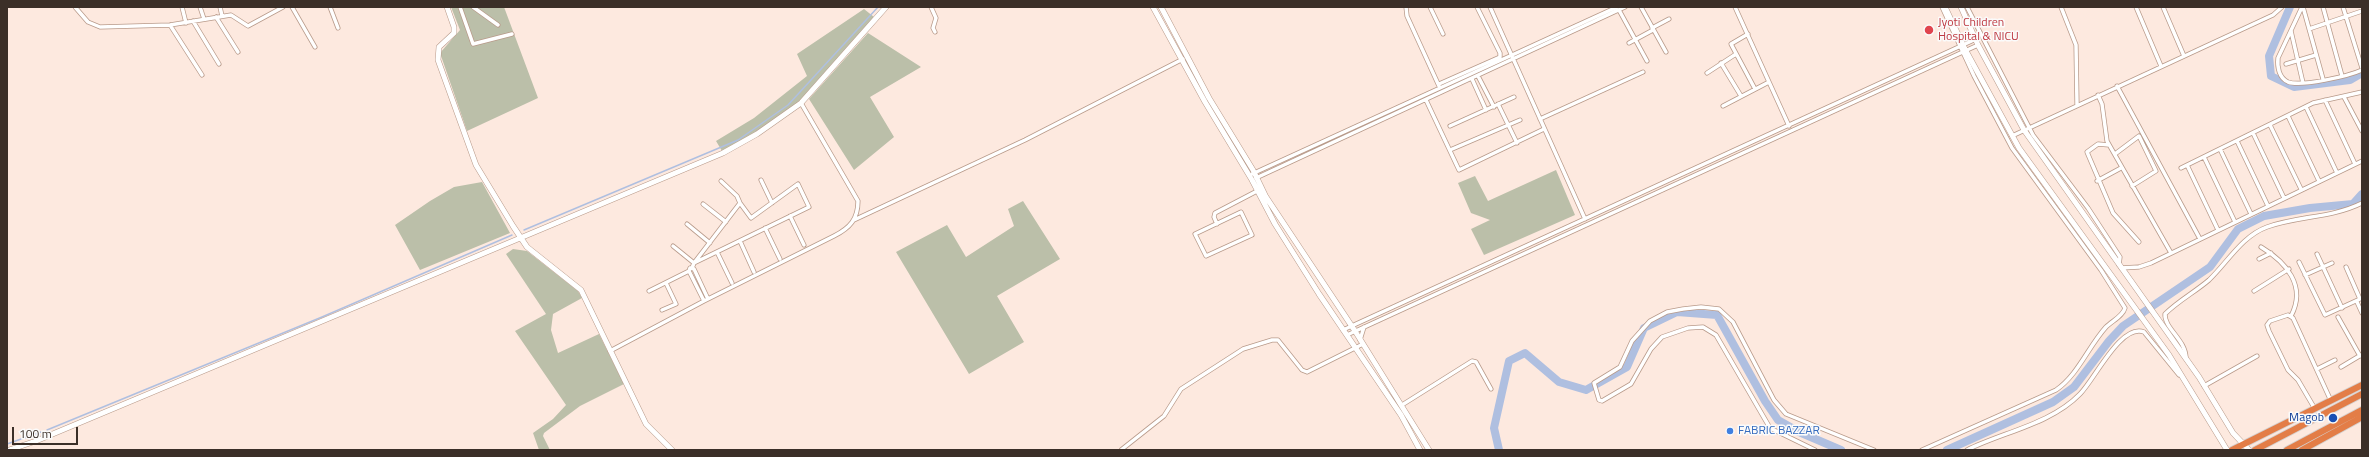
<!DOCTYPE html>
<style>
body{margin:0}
#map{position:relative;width:2369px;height:457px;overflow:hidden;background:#fde9df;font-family:"Titillium Web",sans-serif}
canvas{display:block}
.frame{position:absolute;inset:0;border:8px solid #3b2f28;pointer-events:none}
.scale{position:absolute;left:12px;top:427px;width:66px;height:18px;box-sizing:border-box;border:2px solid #3b2f28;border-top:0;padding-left:5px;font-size:12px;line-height:14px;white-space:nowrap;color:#3b2f28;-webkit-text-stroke:3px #fbfbfb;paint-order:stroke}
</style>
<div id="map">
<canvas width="2369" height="457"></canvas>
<div class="frame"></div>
<div class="scale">100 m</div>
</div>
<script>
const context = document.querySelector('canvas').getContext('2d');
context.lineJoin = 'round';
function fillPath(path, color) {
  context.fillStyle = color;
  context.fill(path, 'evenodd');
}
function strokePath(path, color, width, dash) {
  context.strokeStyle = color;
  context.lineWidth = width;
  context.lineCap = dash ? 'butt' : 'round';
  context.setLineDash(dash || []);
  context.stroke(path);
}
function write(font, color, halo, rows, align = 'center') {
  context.font = font + ' "Titillium Web",sans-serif';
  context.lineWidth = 3;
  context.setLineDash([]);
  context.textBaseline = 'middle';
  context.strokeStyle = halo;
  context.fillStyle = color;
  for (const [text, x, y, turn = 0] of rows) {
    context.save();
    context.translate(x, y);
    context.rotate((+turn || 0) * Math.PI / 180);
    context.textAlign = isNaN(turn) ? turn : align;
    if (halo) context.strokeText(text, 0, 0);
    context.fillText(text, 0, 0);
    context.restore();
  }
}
fillPath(new Path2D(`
 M451 7H504L538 98 467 131 440 53 460 30Z
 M864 9 874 17 800 101 756 132 722 151 716 141 754 118 807 76 797 54Z
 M868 33 921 67 870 97 894 137 854 170 809 99Z
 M1556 170 1575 215 1484 255 1471 229 1490 220 1471 213 1458 183 1475 176 1488 201Z
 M482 182 510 233 420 270 395 225 430 201 454 187Z
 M1023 201 1060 259 997 296 1024 342 969 374 896 252 947 225 966 257 1014 226 1008 209Z
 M513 249 527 251 578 291 582 298 553 314 551 330 558 353 599 334 624 384 580 406 544 433 543 436 550 450H539L533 433 553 419 566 405 515 331 546 314 506 254Z`), '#bbbfa9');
strokePath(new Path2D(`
 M524 230 738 140 788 105 878 7
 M47 430 322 317 512 235
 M7 444 41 432`), '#afbfe0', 1.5);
strokePath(new Path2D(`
 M2290 7 2269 56 2271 76 2294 87 2350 80 2362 73
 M1499 450 1494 428 1509 361 1525 353 1559 382 1586 390 1627 367 1644 328 1677 312 1717 315 1765 401 1778 420 1799 432 1841 450
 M1947 450 2053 402 2074 387 2109 341 2123 326 2210 267 2238 229 2264 216 2310 208 2353 204 2362 194`), '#afbfe0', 8);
const street = new Path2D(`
 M75 7 88 22 100 27 170 25 231 15 248 26 283 7
 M182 7 186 23
 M200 7 204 19
 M220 7 222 16
 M292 7 315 47
 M330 7 338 28
 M460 7 473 44 512 34
 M473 7 498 25
 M931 7 936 18 933 28 935 32
 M1406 7 1407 16 1439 86
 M1430 7 1443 34
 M1490 7 1585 219
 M1641 7 1666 52
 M1735 7 1789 126
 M1967 7 2033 135 2088 208 2120 257 2119 265
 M2061 7 2076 45 2077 105
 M2136 7 2161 66
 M2163 7 2184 56
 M2302 7 2278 58C2277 67 2279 78 2288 82 2301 87 2349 76 2362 70
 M2303 7 2323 79
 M2323 7 2342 76
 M2343 7 2362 68
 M1619 10 1647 61
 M216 17 238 52
 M193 21 219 64
 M170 25 202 75
 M1652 28 1669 19
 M2309 29 2362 11
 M2291 31 2303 83
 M1748 34 1731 44 1755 89
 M1629 43 1653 30
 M1721 63 1741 96
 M2286 64 2316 55
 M1707 73 1736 54
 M1478 76 1494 107
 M1472 79 1486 110
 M1439 84 1500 57V53L1477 7
 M2117 86 2200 239
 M2098 95 2102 104 2107 141 2171 253
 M2344 97 2362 131
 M1426 100 1459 170 1544 129
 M2325 100 2355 164
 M1498 104 1517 143
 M1723 106 1769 82
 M2306 107 2337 173
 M2288 116 2319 181
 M1540 119 1643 72
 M2270 125 2301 189
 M1450 126 1514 97
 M2253 133 2284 198
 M2012 136 2273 15 2282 7
 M2237 141 2268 206
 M2109 145 2098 144 2087 152 2113 213 2139 242
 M2220 149 2251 214
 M1450 150 1520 120
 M2115 154 2139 136 2156 171 2132 186
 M2204 157 2235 222
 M2187 165 2218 230
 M2181 168 2313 103 2362 92
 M1252 174 1617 7
 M1256 178 1625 7
 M761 180 772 203
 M721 181 737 196 740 203
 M2097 181 2121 168
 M703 204 726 222
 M1241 212 1252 235 1206 256 1195 234Z
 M790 216 804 245
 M854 220 1025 140 1183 59
 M687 224 710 243
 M1217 224 1214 217 1215 213 1259 190
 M765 228 780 259
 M740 241 754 272
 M673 246 694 263 740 203 751 218 798 184 809 207 694 263 692 268
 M2261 247C2286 262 2307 286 2291 316
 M717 252 732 283
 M2317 254 2342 308
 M2259 259 2271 253
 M2299 262 2325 315 2360 299 2346 267
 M2121 268 2139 267 2151 263 2362 161
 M2305 275 2332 263
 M649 291 689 271
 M2254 291 2289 269
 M704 301 689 271 690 268 694 269 708 299
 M2357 302 2362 313
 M662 310 676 304 666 283
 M2338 317 2360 356
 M1343 330 1976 39
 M1347 335 1978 45
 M1360 340 1364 327
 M610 351 704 301 834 236C850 228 858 219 858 201L801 103
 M2186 358C2186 340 2164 328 2165 314 2178 301 2195 292 2209 280 2227 263 2242 236 2267 227 2298 216 2332 218 2362 203
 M2341 367 2361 355
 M2317 369 2335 360
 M2204 386 2257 356
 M1402 405 1472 361 1476 362 1491 389
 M2315 409 2298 380 2288 370 2269 331 2267 325 2270 321 2288 315 2293 318 2331 401
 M1121 450 1164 416 1181 389 1243 349 1272 340H1278L1302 370 1307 372 1363 344
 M1815 450 1770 428 1716 335 1703 327 1688 328 1662 337 1651 349 1631 384 1602 401 1599 400 1594 383 1620 367 1632 341 1650 321 1667 312 1683 309 1701 307 1719 309 1733 322 1774 400 1786 414 1874 450
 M1922 450 2056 390C2078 375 2088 347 2106 327 2112 321 2123 316 2125 308L2101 270 2012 148 1974 76 1942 7
 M1967 450C2003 432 2051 424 2080 394 2095 379 2121 323 2144 332L2179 375`);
const secondary = new Path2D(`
 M447 7 454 27V33L439 47 438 60 476 165 513 226 527 247 581 290 646 424 672 450
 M1153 7 1205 102 1252 180 1275 224 1319 294 1401 415 1420 450
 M1161 7 1209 98 1253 170 1266 197 1355 331 1429 450
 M1945 7 1966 51 2019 148 2169 355 2227 450
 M1961 7 1978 45 2024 130 2199 377 2233 433 2249 450
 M9 450 36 441 723 153 757 134 801 103 886 7`);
const highway = new Path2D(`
 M2232 450 2362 385
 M2255 450 2362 394
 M2287 450 2362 410
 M2302 450 2362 417`);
strokePath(street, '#b89a8a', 5);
strokePath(secondary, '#b89a8a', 6);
strokePath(highway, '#d4d1d0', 8);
strokePath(street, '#fff', 3.5);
strokePath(secondary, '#fff', 5);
strokePath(highway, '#e37d47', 6);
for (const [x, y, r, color] of [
 [1929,30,5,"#e0444e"],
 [2333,418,5,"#1a4fb4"],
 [1730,431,4,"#3f7fe0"]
]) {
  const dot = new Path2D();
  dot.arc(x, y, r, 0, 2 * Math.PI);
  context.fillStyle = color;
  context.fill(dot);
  strokePath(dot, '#fbfbfb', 1.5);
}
write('12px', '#be3a42', '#fbfbfb', [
 ["Jyoti Children",1938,23],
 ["Hospital & NICU",1938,37]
], 'left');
write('12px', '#164399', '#fbfbfb', [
 ["Magob",2324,418]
], 'right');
write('12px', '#366cbe', '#fbfbfb', [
 ["FABRIC BAZZAR",1738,431]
], 'left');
</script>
